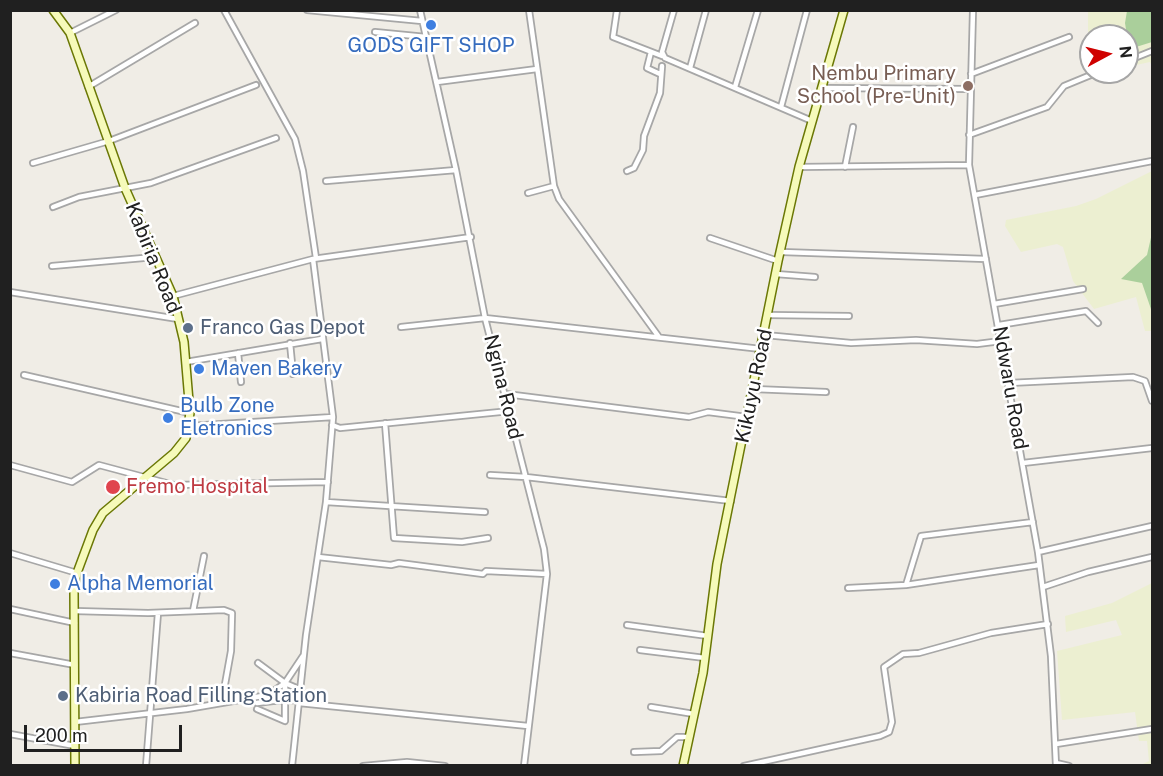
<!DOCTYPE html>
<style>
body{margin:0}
#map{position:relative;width:1163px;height:776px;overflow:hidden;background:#f0ede6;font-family:"Public Sans",sans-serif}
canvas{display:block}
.frame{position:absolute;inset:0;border:12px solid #202020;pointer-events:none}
.north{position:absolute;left:1079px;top:24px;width:60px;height:60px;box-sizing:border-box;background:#fff;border:2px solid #a6a6a6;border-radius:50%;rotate:83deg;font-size:16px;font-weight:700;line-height:24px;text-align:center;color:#202020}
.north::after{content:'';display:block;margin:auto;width:21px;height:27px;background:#cf0100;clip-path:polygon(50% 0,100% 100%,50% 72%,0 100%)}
.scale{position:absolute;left:24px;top:725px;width:158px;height:27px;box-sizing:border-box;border:3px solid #202020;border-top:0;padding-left:8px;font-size:18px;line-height:21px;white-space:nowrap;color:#202020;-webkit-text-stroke:4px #fff;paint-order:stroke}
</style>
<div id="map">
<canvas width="1163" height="776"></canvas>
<div class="frame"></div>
<div class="north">N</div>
<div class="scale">200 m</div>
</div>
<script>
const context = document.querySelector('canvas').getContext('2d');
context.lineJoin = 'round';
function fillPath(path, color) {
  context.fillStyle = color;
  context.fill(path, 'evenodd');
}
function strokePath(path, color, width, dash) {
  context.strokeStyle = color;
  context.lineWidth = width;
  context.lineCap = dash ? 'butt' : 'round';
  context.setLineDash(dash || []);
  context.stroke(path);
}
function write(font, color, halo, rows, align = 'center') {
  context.font = font + ' "Public Sans",sans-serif';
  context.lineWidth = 5;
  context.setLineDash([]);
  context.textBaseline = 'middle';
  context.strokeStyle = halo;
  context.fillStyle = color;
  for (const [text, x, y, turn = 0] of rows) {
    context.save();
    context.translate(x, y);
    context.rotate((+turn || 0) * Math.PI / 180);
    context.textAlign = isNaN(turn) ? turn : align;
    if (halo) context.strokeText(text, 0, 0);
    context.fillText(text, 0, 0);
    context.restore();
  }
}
fillPath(new Path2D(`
 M1088 11H1152V66L1150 62 1127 67V36H1120L1118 29 1088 33Z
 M1152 171V331H1145L1136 297 1094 309 1073 281 1063 247 1057 244 1021 252 1005 226 1006 220 1076 206 1096 199Z
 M1152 583V765H1141L1149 761 1147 741H1139L1135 712 1062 720 1057 651 1122 635 1116 620 1066 632 1065 616 1112 603Z`), '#ecefd1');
fillPath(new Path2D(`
 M1127 11H1152V42L1136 47 1128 42 1125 23Z
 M1152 233V312L1142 283 1121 279 1147 255Z`), '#aacf9b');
const street = new Path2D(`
 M224 10 295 139 303 171 316 258
 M307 10 422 21
 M420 10 456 170 485 318 544 549 547 574 524 766
 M529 10 554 186 559 199 659 337
 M617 10 613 37 662 56
 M674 10 662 52 665 58 812 121
 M973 10 969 165 1038 552 1051 656 1056 766
 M375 32 426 37
 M70 33 116 10
 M651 52 647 68 660 74
 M1127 61 1152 51
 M690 68 706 10
 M971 74 1069 37
 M437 82 537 69
 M88 87 195 23
 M735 87 758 10
 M823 88 971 89
 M781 107 807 10
 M969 135 1047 107 1064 86 1098 72
 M33 163 109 141 256 85
 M799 167 969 165
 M845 167 853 127
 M627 171 634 168 643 150 644 136 660 93 662 66
 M326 181 456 170
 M528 193 554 186
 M975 195 1152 161
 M53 207 79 197 151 183 276 138
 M710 238 778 261
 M782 252 986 259
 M52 266 155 257
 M776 274 815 277
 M10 292 178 319
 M173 296 313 259 471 237
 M994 304 1083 289
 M769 315 849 316
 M999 325 1086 311 1098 323
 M401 327 485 318 761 349
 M765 335 851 343 916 340 977 344 1001 341
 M290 343 293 374
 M238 353 241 382
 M186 362 322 339
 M24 375 190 413
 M1009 383 1133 377 1145 381 1152 401
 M754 389 826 392
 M506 394 689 417 708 412 747 417
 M385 423 394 538 462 542 488 538
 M332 425 340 428 510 411
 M189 426 333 417
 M1023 463 1152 448
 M10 465 72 482 99 465 174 485 328 482
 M490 475 526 477 731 501
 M326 502 485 512
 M1038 552 1152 526
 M10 553 77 573
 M318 557 391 565 399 563 483 574 486 571 547 574
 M906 585 921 536 1033 522
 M1043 587 1088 572 1152 557
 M848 588 906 585 1039 565
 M10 609 75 623
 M75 611 148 613 224 610 232 613 231 651 222 701
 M193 611 204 556
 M627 625 708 636
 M640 650 705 658
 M10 653 75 665
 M258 663 285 683
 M273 701 300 700
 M257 703 273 701V692
 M299 703 528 726
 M651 707 694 714
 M257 709 285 721V683L303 656
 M75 722 187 709 268 695 285 683 301 690
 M10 734 75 746
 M1056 744 1152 729
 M634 752 661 751 677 737H689
 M1056 763 1069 766
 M146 766 158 613
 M292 766 306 635 326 502 333 417 313 259
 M363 766 407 762 445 766
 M744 766 880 736 889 732 892 722 884 667 903 654 919 653 991 633 1048 624`);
const secondary = new Path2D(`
 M53 10 70 33 125 188 173 296 184 342 190 413 186 438 174 453 103 513 93 530 77 573 74 591 75 766
 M683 766 703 673 717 564 778 261 799 167 844 10`);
strokePath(street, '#a7a7a7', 8);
strokePath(secondary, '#6b7805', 10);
strokePath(street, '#fff', 4.5);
strokePath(secondary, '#f6faba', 7);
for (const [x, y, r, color] of [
 [431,25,6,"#3f7fe0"],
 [968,86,6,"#8d6e63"],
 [188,328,6,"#5c6f8a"],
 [199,369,6,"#3f7fe0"],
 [168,418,6,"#3f7fe0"],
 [113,487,8,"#e0444e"],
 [55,584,6,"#3f7fe0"],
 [63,696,6,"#5c6f8a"]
]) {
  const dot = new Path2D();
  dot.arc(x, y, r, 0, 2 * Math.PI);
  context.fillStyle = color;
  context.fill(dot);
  strokePath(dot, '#fff', 2);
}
write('20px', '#366cbe', '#fff', [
 ["GODS GIFT SHOP",431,46,"center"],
 ["Maven Bakery",211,369],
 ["Bulb Zone",180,406],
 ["Eletronics",180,429],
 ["Alpha Memorial",67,584]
], 'left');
write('20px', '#785e54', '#fff', [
 ["Nembu Primary",956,74],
 ["School (Pre-Unit)",956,97]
], 'right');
write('20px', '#202020', '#fff', [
 ["Kabiria Road",153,258,68],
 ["Kikuyu Road",754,386,-78],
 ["Ngina Road",503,387,76],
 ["Ndwaru Road",1010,388,80]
]);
write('20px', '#4e5e75', '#fff', [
 ["Franco Gas Depot",200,328],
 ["Kabiria Road Filling Station",75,696]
], 'left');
write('20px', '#be3a42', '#fff', [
 ["Fremo Hospital",126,487]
], 'left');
</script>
